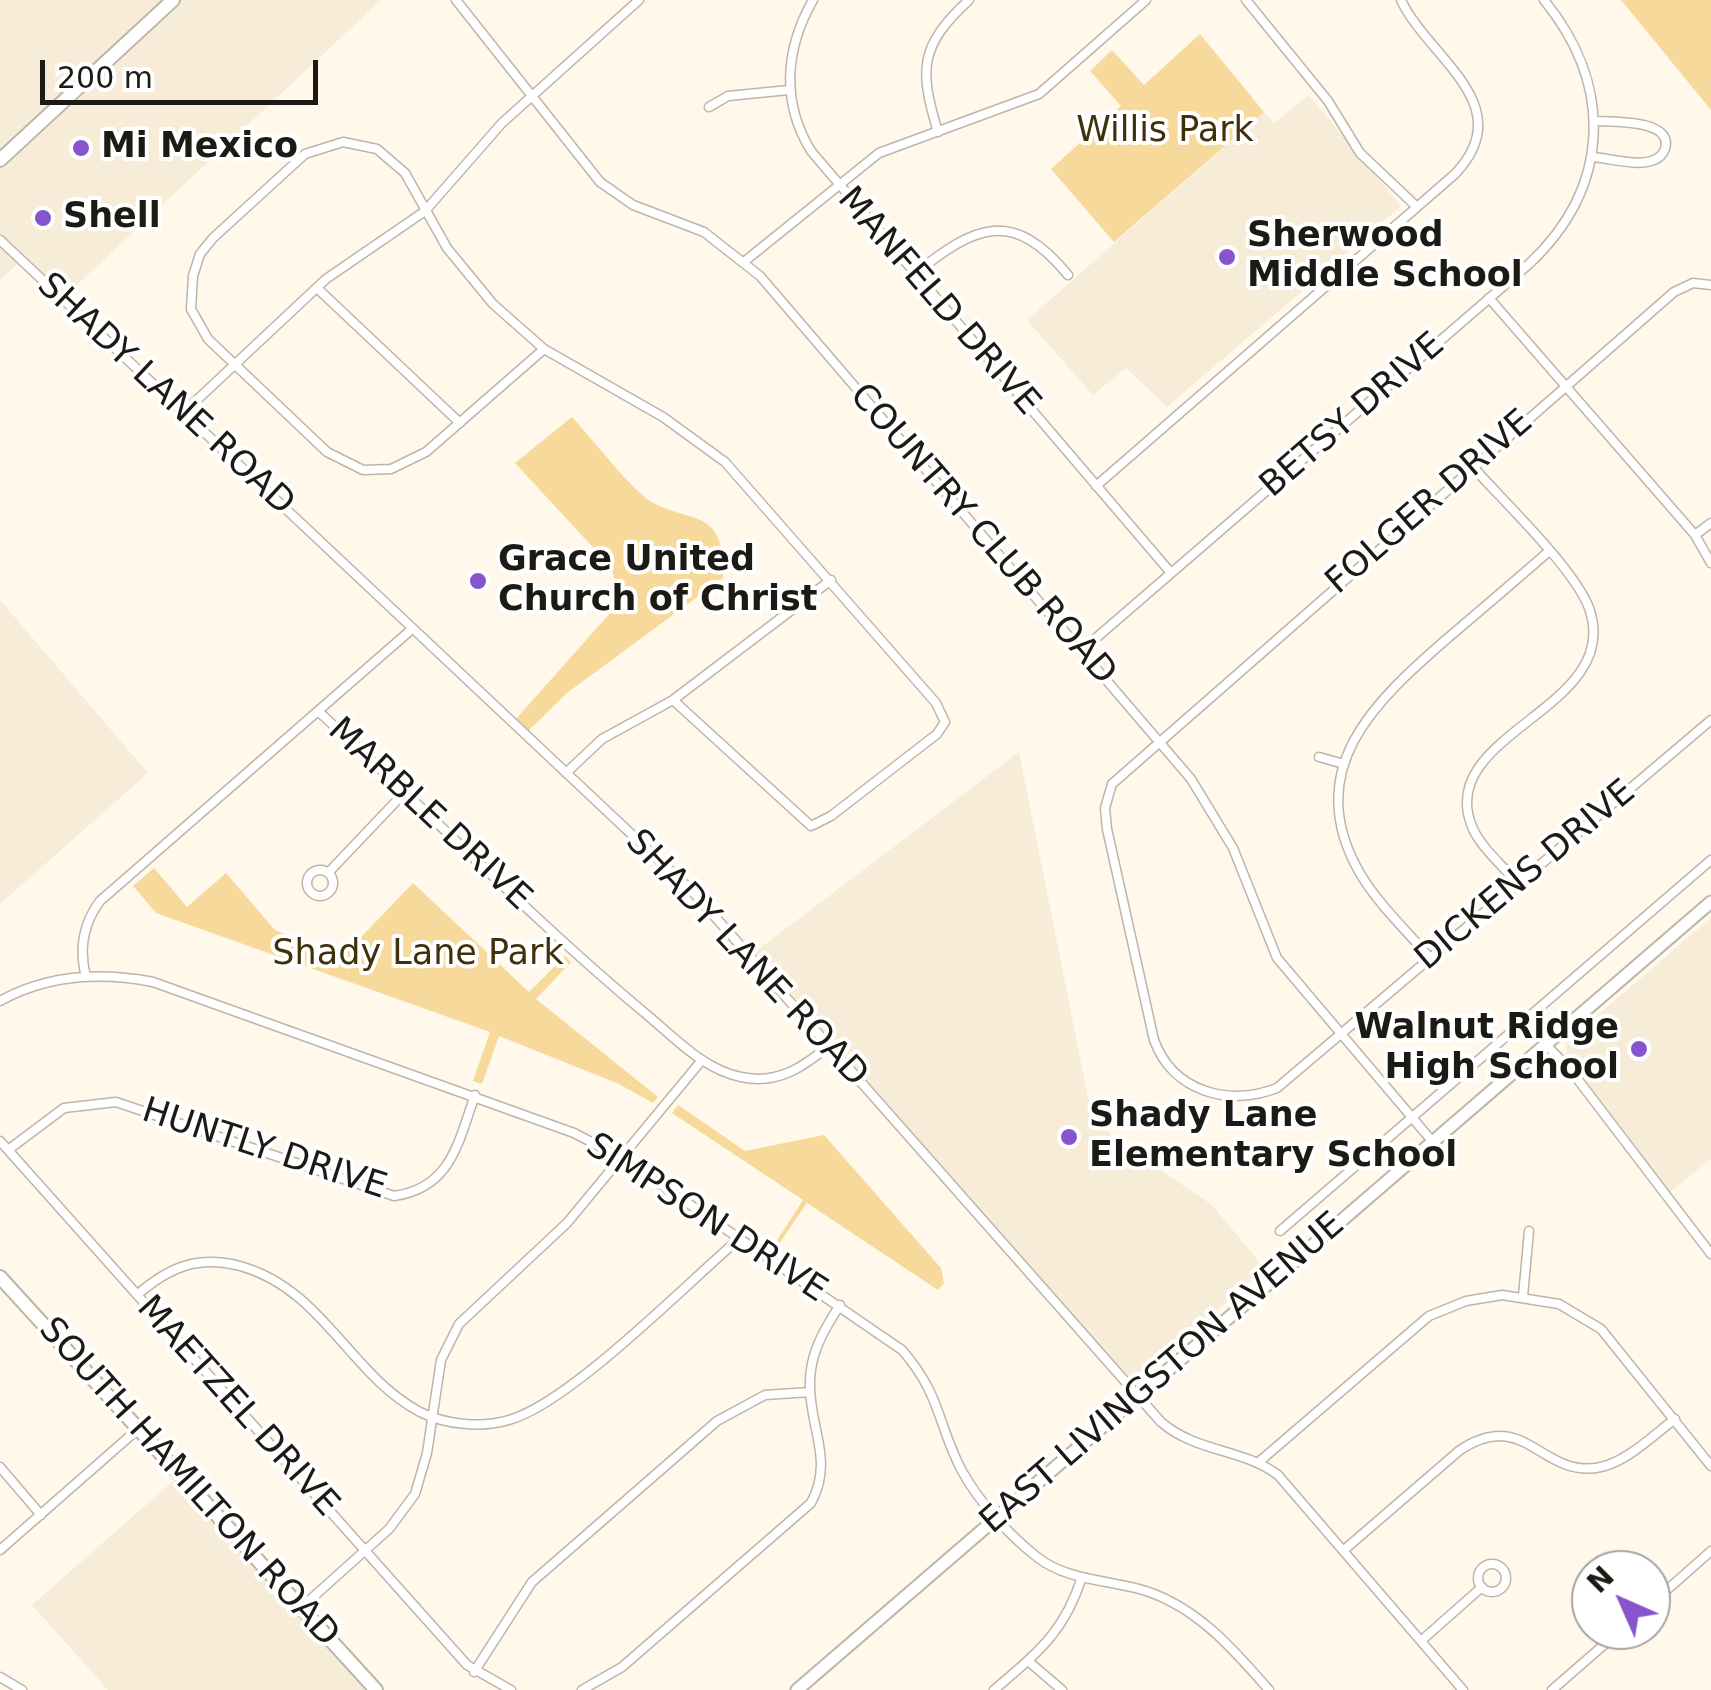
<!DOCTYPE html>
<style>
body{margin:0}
#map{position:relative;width:1711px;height:1690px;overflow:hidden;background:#fff8eb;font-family:"DejaVu Sans",sans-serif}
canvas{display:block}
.north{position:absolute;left:1571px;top:1550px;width:100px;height:100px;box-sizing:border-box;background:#fff;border:2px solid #a4a3a1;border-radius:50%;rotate:315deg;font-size:28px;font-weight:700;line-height:40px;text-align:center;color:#1c1a15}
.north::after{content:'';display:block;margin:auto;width:35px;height:45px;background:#8655cd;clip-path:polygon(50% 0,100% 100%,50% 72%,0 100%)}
.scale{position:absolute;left:40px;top:60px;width:278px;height:45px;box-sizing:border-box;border:5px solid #1c1a15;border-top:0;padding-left:12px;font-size:30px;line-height:35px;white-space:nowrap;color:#1c1a15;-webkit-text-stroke:8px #fff;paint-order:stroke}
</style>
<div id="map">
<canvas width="1711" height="1690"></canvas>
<div class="north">N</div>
<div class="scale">200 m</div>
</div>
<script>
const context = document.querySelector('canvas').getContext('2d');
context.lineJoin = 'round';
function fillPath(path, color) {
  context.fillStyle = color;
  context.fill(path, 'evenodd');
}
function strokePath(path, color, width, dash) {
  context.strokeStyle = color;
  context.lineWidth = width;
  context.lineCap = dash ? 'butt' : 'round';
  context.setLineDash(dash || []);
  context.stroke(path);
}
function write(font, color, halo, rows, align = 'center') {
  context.font = font + ' "DejaVu Sans",sans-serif';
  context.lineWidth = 8;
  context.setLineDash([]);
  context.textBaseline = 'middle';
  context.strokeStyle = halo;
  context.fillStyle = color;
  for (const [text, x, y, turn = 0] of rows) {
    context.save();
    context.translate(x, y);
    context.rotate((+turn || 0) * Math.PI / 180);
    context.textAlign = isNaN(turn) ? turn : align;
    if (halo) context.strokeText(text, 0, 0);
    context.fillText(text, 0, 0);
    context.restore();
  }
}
fillPath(new Path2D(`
 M0 0H381L62 299 22 260 0 280Z
 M1309 95 1401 206 1167 407 1126 368 1093 395 1027 320 1264 112 1274 123Z
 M0 600 148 773 0 904Z
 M1019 752 1090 1107 1113 1138 1212 1205 1265 1269 1136 1380 1128 1379 755 952Z
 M1711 918V1159L1670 1192 1567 1056 1566 1042Z
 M180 1475 378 1690H108L32 1605Z`), '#f6ecd8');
fillPath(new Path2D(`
 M1621 0H1711V110Z
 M1200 34 1264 112 1114 242 1051 169 1121 106 1090 71 1112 50 1144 85Z
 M572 417C595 442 616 471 641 494 678 528 727 498 723 578L567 693 527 732 515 720 611 612 618 592 611 567 515 463Z
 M154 868 187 907 226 873 275 930 341 958 413 883 529 992 565 956 571 962 536 999 658 1097 653 1103 619 1084 499 1036 482 1084 473 1081 490 1032 156 913 133 886Z
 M678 1105 745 1151 824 1135 941 1268 944 1283 938 1290 807 1203 777 1247 774 1245 803 1200 672 1113Z`), '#f6d99b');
const street = new Path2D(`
 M456 0 600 182 633 205 704 232 760 276 1191 779 1233 848 1277 958 1432 1141
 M813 0C785 49 781 102 811 151L1171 573
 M1246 0 1328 101 1360 153 1417 207
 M709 107 728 96 789 90
 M938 132C919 70 919 46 969 0
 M1592 157C1609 158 1638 167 1654 160 1659 158 1663 154 1665 149 1674 119 1611 122 1594 121
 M0 240 694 893 1161 1422C1197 1453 1242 1448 1278 1475L1463 1690
 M745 261 879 153 1039 94 1146 0
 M915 274C975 225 1013 208 1068 275
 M1711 285 1693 283 1674 292 1112 784 1105 808 1107 829 1154 1040C1173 1092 1229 1107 1277 1088L1711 720
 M317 288 460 423
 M1489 298 1695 535 1711 563
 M544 349 426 452 391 469 363 470 327 452 208 339 191 309 193 276 200 254 213 238 305 154 343 142 377 149 405 173 447 248 493 304 544 349 663 417 725 462 936 703 945 722 937 734 831 816 811 826 673 700
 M183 413 326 279 425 211 502 123 639 0
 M1473 467C1503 501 1574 568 1589 608 1625 708 1437 732 1471 824 1479 847 1503 865 1518 884
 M1096 486 1455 174C1521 105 1428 58 1401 0
 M1695 535 1711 523
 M1081 651 1529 264C1611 187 1614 86 1544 0
 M319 712C429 812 532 919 646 1014 674 1037 704 1070 741 1077 778 1085 803 1067 830 1045
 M1319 757 1344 764
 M566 773 602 739 673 700 831 580
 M307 883a13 13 0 1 1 26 0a13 13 0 1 1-26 0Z
 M328 873 404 793
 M1430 958C1407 931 1379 905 1361 875 1299 770 1375 701 1449 637 1482 609 1515 581 1548 552
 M86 977C79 950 83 924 100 901L412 629
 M0 1001C47 975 101 972 153 982L574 1133 622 1158 902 1350C942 1396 937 1424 962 1471 979 1502 1010 1536 1037 1557 1067 1581 1111 1580 1146 1591 1198 1608 1234 1650 1269 1690
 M1546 1045 1569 1068 1711 1254
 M0 1141 467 1665 511 1690
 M8 1150 64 1108 116 1102 394 1196C451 1188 458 1143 475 1095
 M1280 1231 1711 860
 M137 1295C169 1267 198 1255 240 1266 323 1289 349 1374 420 1412 446 1425 482 1428 509 1420 570 1403 687 1283 740 1238
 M1523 1296 1529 1231
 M1260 1461 1429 1316 1466 1301 1502 1295 1559 1304 1601 1329 1711 1466
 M0 1467 41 1515
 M0 1550 138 1429
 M1344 1550 1460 1450C1525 1408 1539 1475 1596 1468 1625 1464 1652 1436 1675 1419
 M1478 1578a14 14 0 1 1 28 0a14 14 0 1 1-28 0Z
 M1651 1604 1711 1551
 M302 1607 389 1529 415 1494 427 1453 441 1360 459 1324 567 1223 702 1060
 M1422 1640 1482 1587
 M1028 1661 1062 1690
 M474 1672 532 1582 717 1421 765 1395 810 1392
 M0 1677 22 1690
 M582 1690 622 1667 811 1503C834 1460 810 1430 810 1386 809 1355 823 1331 840 1305
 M994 1690C1038 1652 1064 1633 1082 1577
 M1552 1690 1621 1630`);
const secondary = new Path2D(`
 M797 1690 1711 902`);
const primary = new Path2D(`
 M0 160 173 0
 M0 1277 376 1690`);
strokePath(street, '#bcb6a9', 11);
strokePath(secondary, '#bcb6a9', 15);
strokePath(primary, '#bcb6a9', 16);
strokePath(street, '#fff', 8);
strokePath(secondary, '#fff', 11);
strokePath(primary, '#fff', 12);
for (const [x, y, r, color] of [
 [81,148,10,"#8655cd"],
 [43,218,10,"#8655cd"],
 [1227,257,10,"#8655cd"],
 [478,581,10,"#8655cd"],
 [1639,1049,10,"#8655cd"],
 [1069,1137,10,"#8655cd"]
]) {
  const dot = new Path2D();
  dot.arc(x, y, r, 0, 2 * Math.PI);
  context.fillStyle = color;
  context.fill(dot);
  strokePath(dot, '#fff', 4);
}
write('35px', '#41310a', '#fff', [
 ["Willis Park",1165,132],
 ["Shady Lane Park",418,955]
]);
write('bold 35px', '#1c1a15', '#fff', [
 ["Mi Mexico",101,148],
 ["Shell",63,218],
 ["Sherwood",1247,237],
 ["Middle School",1247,277],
 ["Grace United",498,561],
 ["Church of Christ",498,601],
 ["Walnut Ridge",1619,1029,"right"],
 ["High School",1619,1069,"right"],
 ["Shady Lane",1089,1117],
 ["Elementary School",1089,1157]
], 'left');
write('35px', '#1c1a15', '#fff', [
 ["MANFELD DRIVE",938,302,49],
 ["SHADY LANE ROAD",165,395,43],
 ["BETSY DRIVE",1353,416,-41],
 ["FOLGER DRIVE",1430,503,-41],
 ["COUNTRY CLUB ROAD",982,535,49],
 ["MARBLE DRIVE",429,815,43],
 ["DICKENS DRIVE",1526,876,-40],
 ["SHADY LANE ROAD",746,959,47],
 ["HUNTLY DRIVE",264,1150,18],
 ["SIMPSON DRIVE",706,1219,33],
 ["EAST LIVINGSTON AVENUE",1163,1374,-41],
 ["MAETZEL DRIVE",237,1407,48],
 ["SOUTH HAMILTON ROAD",188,1483,48]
]);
</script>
